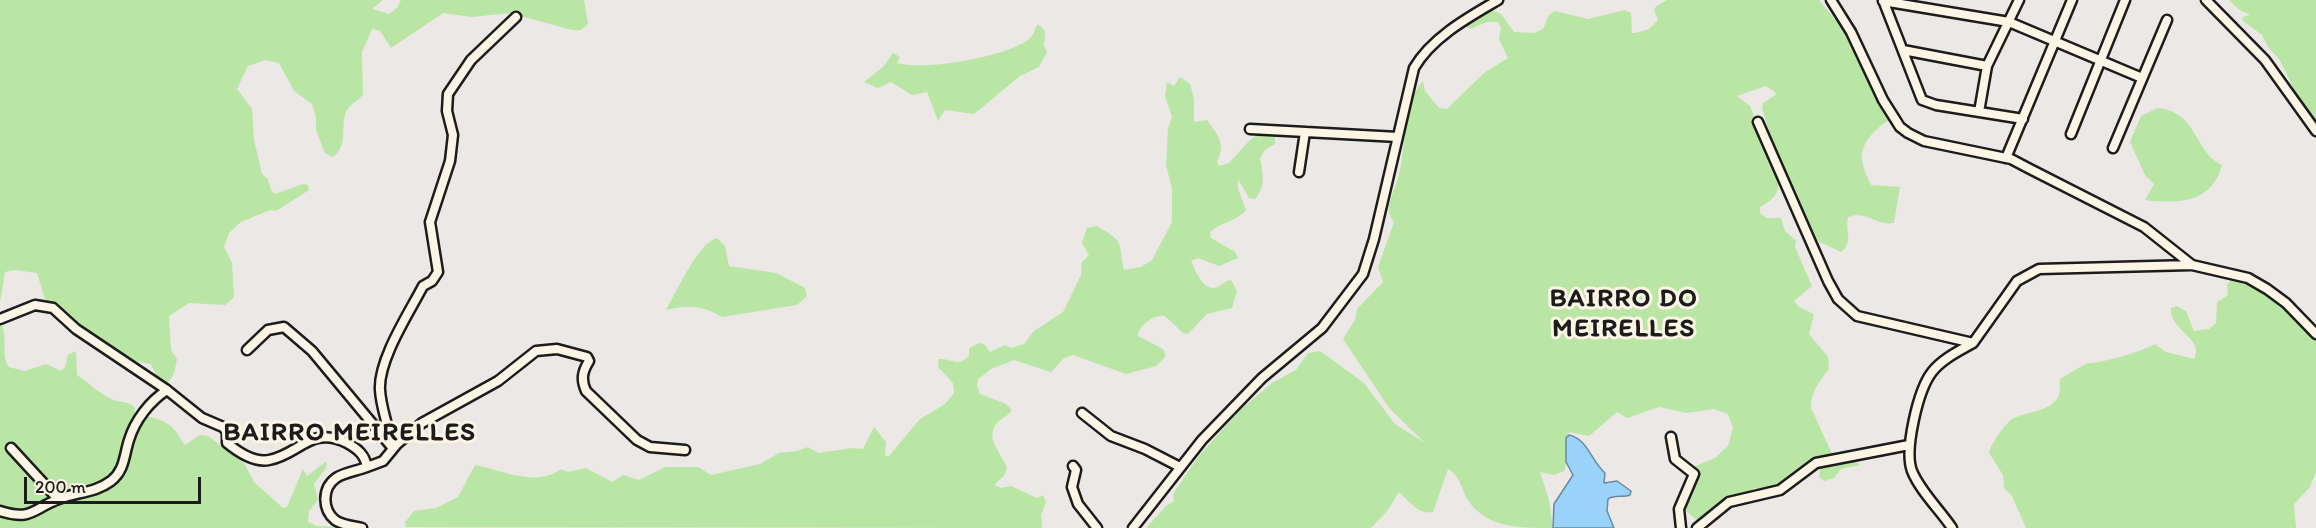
<!DOCTYPE html>
<style>
body{margin:0}
#map{position:relative;width:2316px;height:528px;overflow:hidden;background:#ebe8e5;font-family:Itim,sans-serif}
canvas{display:block}
.scale{position:absolute;left:24px;top:477px;width:177px;height:27px;box-sizing:border-box;border:3px solid #1c1c1c;border-top:0;padding-left:8px;font-size:18px;line-height:21px;white-space:nowrap;color:#1c1c1c;-webkit-text-stroke:4px #fcf5e5;paint-order:stroke}
</style>
<div id="map">
<canvas width="2316" height="528"></canvas>
<div class="scale">200 m</div>
</div>
<script>
const context = document.querySelector('canvas').getContext('2d');
context.lineJoin = 'round';
function fillPath(path, color) {
  context.fillStyle = color;
  context.fill(path, 'evenodd');
}
function strokePath(path, color, width, dash) {
  context.strokeStyle = color;
  context.lineWidth = width;
  context.lineCap = dash ? 'butt' : 'round';
  context.setLineDash(dash || []);
  context.stroke(path);
}
function write(font, color, halo, rows, align = 'center') {
  context.font = font + ' Itim,sans-serif';
  context.lineWidth = 6;
  context.setLineDash([]);
  context.textBaseline = 'middle';
  context.strokeStyle = halo;
  context.fillStyle = color;
  for (const [text, x, y, turn = 0] of rows) {
    context.save();
    context.translate(x, y);
    context.rotate((+turn || 0) * Math.PI / 180);
    context.textAlign = isNaN(turn) ? turn : align;
    if (halo) context.strokeText(text, 0, 0);
    context.fillText(text, 0, 0);
    context.restore();
  }
}
fillPath(new Path2D(`
 M0 0H383L372 9 389 14 397 8 401 0H584L588 24 581 30H572L510 13 472 17 443 13 391 48 380 31 372 29 362 52 363 94C359 101 350 103 346 112 340 126 349 148 332 157L325 153 316 130V117L312 104 294 91 279 63 265 60 248 66 237 89 252 109 254 140 262 174 268 179 271 190 275 194 303 184 308 185 309 190 276 211 270 210 241 222 229 233 224 247 232 263 234 297 225 305 189 303 169 316 171 350 177 359 174 374 166 385 158 379 151 364 119 358 102 348 45 299 37 273 14 270 5 272 0 302Z
 M1667 0H1819L1847 34 1892 119C1884 122 1879 127 1873 133 1856 152 1861 163 1871 185L1900 187 1894 223C1875 226 1867 210 1848 217 1845 232 1854 241 1841 252L1805 235 1797 227 1762 108 1763 103 1777 94 1766 86 1737 96 1750 106 1778 178C1780 193 1773 200 1760 207V213L1766 218H1781L1785 231 1796 241 1795 247 1812 286 1794 301 1799 307 1814 314 1809 334 1828 357 1829 369C1820 380 1810 393 1811 408L1834 458 1856 462 1860 465 1841 469 1834 478 1824 481 1819 477 1821 464 1762 495 1755 487C1738 506 1722 510 1700 523L1678 504 1680 498 1695 484 1693 467 1715 458 1728 446 1733 428 1728 414 1714 409 1687 413 1659 407 1627 418 1617 412 1589 436 1569 432C1563 445 1570 459 1564 471L1554 475 1540 472 1549 500 1553 528C1518 528 1482 528 1465 495 1461 485 1458 474 1448 469L1433 512C1418 515 1408 500 1399 492L1387 511 1371 528H1146L1167 505 1174 501 1173 494 1198 457 1239 411 1272 383 1296 370 1308 353 1320 351 1364 383 1395 424 1425 443 1389 408 1343 339 1355 320 1357 309 1383 282 1378 267 1394 222C1390 216 1388 213 1389 205 1391 195 1397 184 1399 174 1407 144 1401 106 1423 81L1425 91 1439 108 1447 109 1484 73 1508 58 1499 39 1501 28 1498 22H1487L1470 29 1466 26C1471 16 1484 11 1495 11L1501 14 1514 32 1534 33 1543 29 1549 15 1555 11 1588 19 1625 10 1631 13 1632 33H1635L1649 29 1658 20 1654 10 1656 6Z
 M2229 0H2316V125L2303 107 2279 59 2268 47 2262 35 2242 20 2243 17 2250 15 2238 9Z
 M1038 24 1045 31 1044 45 1047 52 1039 67 1020 76 974 114 945 110 938 121 927 92 912 95 891 82 878 88 864 82 884 66 893 53 900 57 897 63C925 71 1004 57 1028 40 1034 36 1034 29 1038 24Z
 M1180 77 1190 84 1194 99V122L1207 120C1218 136 1226 143 1217 162L1219 166 1229 163 1250 140 1267 128 1275 132V144L1265 150 1260 158C1263 174 1266 186 1255 199L1249 198 1238 179V189L1246 210C1236 222 1221 222 1210 232L1211 238 1235 252 1238 258 1219 266 1198 258 1191 261C1196 271 1203 293 1218 287 1223 284 1225 281 1231 280L1237 291 1232 308 1207 314 1188 334 1183 333 1165 316C1154 314 1139 325 1138 336L1163 349 1166 356 1156 366 1126 374 1073 355 1064 358 1051 372 1014 360 991 369 978 379 977 386 980 394 1006 404 1012 410C1008 416 1002 418 997 423 984 438 1002 454 1007 468L1004 476 994 485 1002 488 1011 486 1037 498 1043 495 1046 502 1041 515 1042 528 406 527 405 522 414 511 436 508 458 497 475 465C502 470 536 488 561 469L568 472 586 468 612 482 623 475 639 480 665 467H698L711 475 760 464 779 453 797 451 808 447 818 453 852 448 863 449 874 427 886 442 885 456H889L920 419 945 404 954 393 953 383 938 367 939 359C952 358 957 368 969 356V348L980 343 984 344 990 352 1005 345 1011 348 1024 344 1034 331 1063 312 1081 275 1082 262 1089 255 1082 243 1087 228 1097 226C1127 244 1117 240 1124 270L1141 267 1152 260 1172 222V189L1166 165 1168 128 1172 117 1165 96 1167 82 1174 86Z
 M2158 108C2199 113 2193 151 2222 165 2212 203 2179 204 2145 200L2154 184 2145 175 2130 142 2141 116Z
 M717 238 725 246 729 266 776 273 805 288 807 296 797 305 722 317C704 306 688 305 666 310 677 291 698 243 717 238Z
 M2231 280C2262 280 2296 317 2316 338V472L2310 487 2294 504 2296 528H2026L2012 496 2004 488 2003 475 1989 453C1991 444 2005 423 2014 418 2026 412 2055 411 2059 394 2061 389 2059 384 2060 379L2087 363C2096 365 2147 350 2155 344L2166 352 2194 359C2205 338 2169 331 2171 308L2177 306 2186 311 2194 331 2209 329 2216 323 2217 302 2228 295 2227 285Z
 M0 321C9 335 0 355 9 367L25 371 46 364 61 371 65 367 68 355 76 351 77 375C88 382 104 398 117 401 125 403 129 401 135 408V418C149 414 168 420 177 433 180 437 181 441 185 445L200 435 208 436 244 463 254 482 283 508 287 507 303 469 307 476 327 461 326 468 314 484 318 500 309 511 308 522 317 526 352 528H0Z`), '#b9e6a5');
const water = new Path2D(`
 M1569 435C1588 439 1591 461 1605 473L1604 483 1617 481 1631 491 1630 495C1623 498 1615 494 1608 499L1607 511 1614 528H1553L1554 504 1573 475 1566 462V438Z`);
fillPath(water, '#99d3f9');
strokePath(water, '#678aa1', 1.5);
const minor = new Path2D(`
 M1831 0 1851 32 1883 100 1900 127 1908 133 1924 141 2011 159 2030 169 2144 227 2192 265 2248 278 2267 289 2286 303 2316 334
 M1883 0 1922 100 1936 105 2023 119
 M2206 0 2265 60 2316 131
 M1883 1 2009 22 2142 78
 M1903 50 1987 66
 M1979 112 1987 66 2019 0
 M1758 122 1828 281 1838 299 1857 316 1973 343 2017 281 2039 269 2191 265
 M1250 129 1398 137
 M2071 134 2125 0
 M2113 148 2167 20
 M2006 158 2072 0
 M1299 172 1305 132
 M0 319 35 305 53 308 76 329 167 390 202 418 223 427 227 432V443C238 452 254 463 269 460 300 454 311 425 347 443 358 449 365 455 367 467 357 471 345 472 336 478 322 488 322 509 335 520 342 525 353 526 362 528
 M247 350 268 330 284 327 312 351 391 446
 M1082 413 1111 436 1145 449 1180 467
 M1671 437 1675 459 1694 474 1679 509 1681 528
 M391 445C389 426 381 409 380 390 378 360 409 313 423 286L432 281 438 272 430 222 450 161 453 135 447 111 448 94 471 60 516 17
 M11 448 58 499
 M1073 466 1076 470 1072 487 1078 504 1097 528
 M367 467 383 461 397 444 422 423 498 381 536 351 557 349 587 357 589 361C582 372 581 380 586 391L637 440 650 447 685 450
 M0 511C32 521 32 509 59 499 77 492 95 493 111 481 125 470 124 455 129 440 135 420 150 401 167 390
 M1133 528 1202 440 1262 378 1322 328 1363 274 1374 239 1414 68C1432 37 1469 17 1498 0
 M1697 528 1729 502 1780 490 1816 463 1909 445
 M1952 528C1940 510 1920 491 1912 471 1904 450 1918 390 1932 372 1942 359 1959 351 1973 343`);
strokePath(minor, '#1c1c1c', 13);
strokePath(minor, '#fcf5e5', 8);
context.letterSpacing = '1.5px';
write('bold 26px', '#1c1c1c', '#fcf5e5', [
 ["BAIRRO DO",1624,299],
 ["MEIRELLES",1624,329],
 ["BAIRRO MEIRELLES",350,433]
]);
context.letterSpacing = '0px';
</script>
